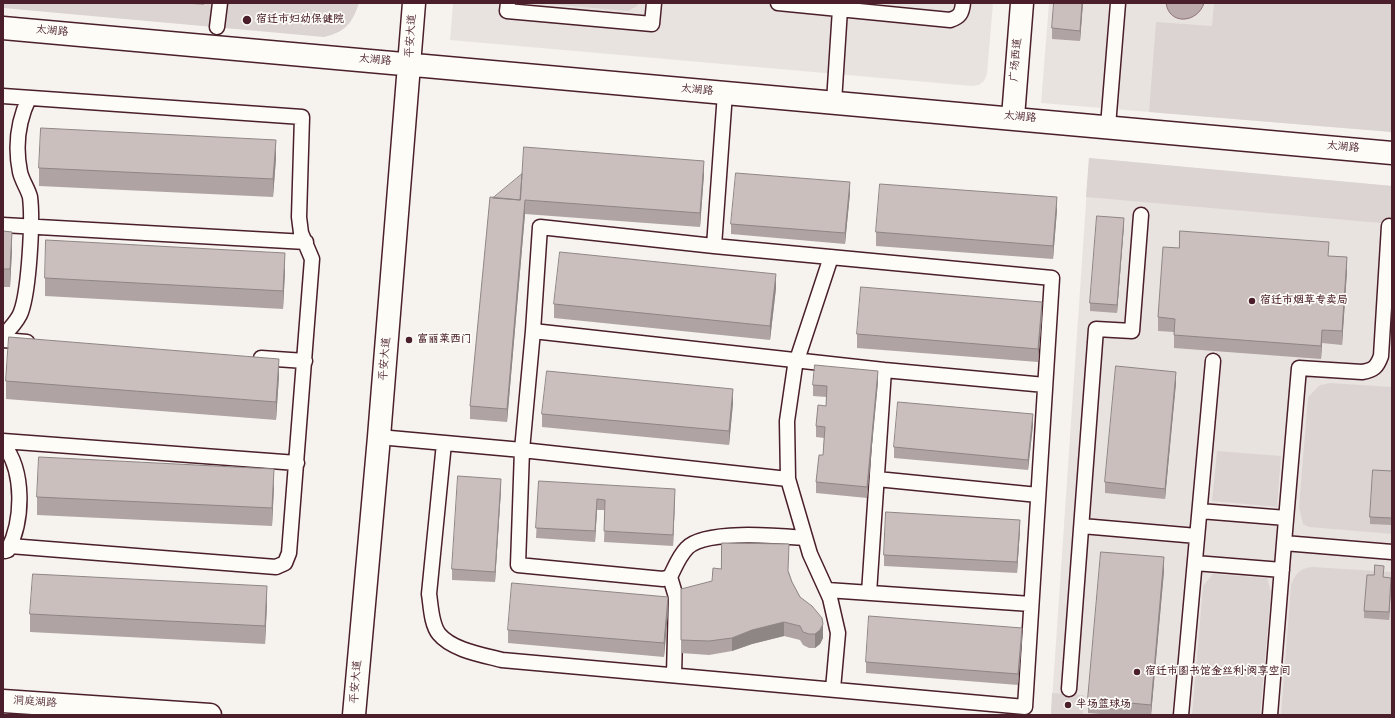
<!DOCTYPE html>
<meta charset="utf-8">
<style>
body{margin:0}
#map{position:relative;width:1395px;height:718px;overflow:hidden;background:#f6f3ef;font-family:Kalam,sans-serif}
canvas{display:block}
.frame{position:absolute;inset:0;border:4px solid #4a1f2b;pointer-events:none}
</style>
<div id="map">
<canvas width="1395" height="718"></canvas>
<div class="frame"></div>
</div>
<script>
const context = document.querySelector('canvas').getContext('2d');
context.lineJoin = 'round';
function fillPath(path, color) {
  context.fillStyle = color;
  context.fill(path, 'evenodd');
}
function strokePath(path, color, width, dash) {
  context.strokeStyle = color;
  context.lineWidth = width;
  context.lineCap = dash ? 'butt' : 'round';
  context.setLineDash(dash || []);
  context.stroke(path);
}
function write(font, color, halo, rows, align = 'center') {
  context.font = font + ' Kalam,"LXGW WenKai TC",sans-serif';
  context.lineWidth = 3.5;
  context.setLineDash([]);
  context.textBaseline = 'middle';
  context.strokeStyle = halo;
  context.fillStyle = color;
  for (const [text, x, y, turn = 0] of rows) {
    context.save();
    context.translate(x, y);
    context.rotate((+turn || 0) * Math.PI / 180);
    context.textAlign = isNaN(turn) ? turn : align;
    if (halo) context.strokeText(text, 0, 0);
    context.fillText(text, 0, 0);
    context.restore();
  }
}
fillPath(new Path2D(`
 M453 3H993L987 74 984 81 979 85 972 86 450 40Z
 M1049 3H1392V132L1041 103Z
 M1089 158 1392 186V629L1385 715H1051Z`), '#e9e3e0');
fillPath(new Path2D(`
 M3 3H359C352 24 345 32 324 37L3 8Z
 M537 3H639L637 6 628 11Z
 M1214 3H1392V132L1149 112 1156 22 1212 26Z
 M1089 158 1392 186V224L1086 197Z
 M1330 383 1392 387V534L1309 527 1303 524 1299 507 1308 397 1320 385Z
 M1217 451 1281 456 1277 507 1212 501Z
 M1313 567 1392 572V715H1281L1291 585C1296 573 1300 568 1313 567Z
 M1213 574 1267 578 1271 592 1260 715H1192L1203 586Z
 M1052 693 1084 695 1083 715H1051Z`), '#dcd4d2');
const water = new Path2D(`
 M1166 3H1204C1198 23 1169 26 1166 3Z`);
fillPath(water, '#bbabac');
strokePath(water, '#8e7378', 1);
const service = new Path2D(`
 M508 3 507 11 652 24 654 3
 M778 3 950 20C960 17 962 13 963 3
 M217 27 220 3
 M3 96 302 117 299 217 301 233 312 259 289 553 285 563 276 567 10 546
 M834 102 840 9
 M1108 126 1118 3
 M3 225 306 242
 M714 246 725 93
 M831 257 795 366 787 421 788 479 810 554 830 598 838 633 833 689
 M533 331 884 370
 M3 337C9 329 18 321 21 312 29 290 33 221 30 197 28 189 22 181 20 172 15 147 18 121 29 98
 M3 340 27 342
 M261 358 305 361
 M379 437 522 450 788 479
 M3 441 297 463
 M444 443 429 594C431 606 431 624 439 634 452 650 483 655 502 660L1025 707 1052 278 714 246 540 227 533 331 522 450 518 565 663 579 670 577C675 567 679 556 687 548 705 529 780 536 805 538
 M3 444C25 471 23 521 8 550L5 551
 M877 479 1038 495
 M1200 511 1286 518
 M1082 526 1197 536
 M1284 543 1299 368 1362 372C1374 370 1377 367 1381 356L1389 226
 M1195 563 1282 570
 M670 577 676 597 674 675
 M827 590 1031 604
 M869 593 884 370 1045 385
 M1069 689 1096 329 1132 331 1141 215
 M1181 715 1213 361
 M1270 715 1284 543 1392 552`);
const minor = new Path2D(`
 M3 701 210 715`);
const tertiary = new Path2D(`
 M3 28 1392 153
 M1013 117 1022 3
 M354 715 379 437 414 3`);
strokePath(service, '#4a1f2b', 17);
strokePath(minor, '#4a1f2b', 25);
strokePath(tertiary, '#4a1f2b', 25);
strokePath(service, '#fdfcf7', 14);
strokePath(minor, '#fdfcf7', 22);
strokePath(tertiary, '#fdfcf7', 22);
fillPath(new Path2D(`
 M181 3H204V5Z
 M1083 3 1080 41 1052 39V28Z
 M276 158 273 197 39 186V168Z
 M704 174 700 227 525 214 507 422 470 419V406L493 198Z
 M850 193 845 244 731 234V224Z
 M1057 210 1053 259 876 246V232Z
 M1124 225 1117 313 1090 311V303Z
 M3 231 12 250 10 287H3Z
 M1329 256 1347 271 1342 345 1322 343 1321 359 1174 348V332L1158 331V317Z
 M285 271 283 309 45 296V278Z
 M776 288 770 340 554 318V304Z
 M1042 315 1038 362 857 348V334Z
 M279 376 276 420 6 399V381Z
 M878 382 867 498 816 493V482L823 455 824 438 816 437V426L826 406V397L813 396V385Z
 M1176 383 1165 499 1105 493V482Z
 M733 403 729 445 542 427V414Z
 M1033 425 1028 470 894 458V447Z
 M1392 471V525L1370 524V517Z
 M539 481 675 499 673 546 604 542 605 510H597L595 542 536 538Z
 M274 487 272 526 37 515V497Z
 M501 490 495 582 452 580V569Z
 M1020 530 1017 573 884 566V555Z
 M1164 571 1151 715H1113L1088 713V699Z
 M789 572 792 582 823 638 820 644 815 648H809L803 645 800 640 784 636 752 644 732 651 709 655 681 653V640L712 581Z
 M1384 577 1391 585 1389 620 1364 618V611Z
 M267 604 265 644 30 632V614Z
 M668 611 664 657 508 643V630Z
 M1022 638 1018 685 866 673V662Z`), '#afa4a3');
fillPath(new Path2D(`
 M1082 3H1083L1080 41V31Z
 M276 140V158L273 197V179Z
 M704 161V174L700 227V213Z
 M850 182V193L845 244V233Z
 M1057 197V210L1053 259V246Z
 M525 200V214L507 422V409Z
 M1124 218V225L1117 313V305Z
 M12 232V250L10 287V269Z
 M285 253V271L283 309V291Z
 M1347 257V271L1342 345V331Z
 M776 274V288L770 340V326Z
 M1042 302V315L1038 362V349Z
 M1322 330V343L1321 359V346Z
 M279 359V376L276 420V402Z
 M878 371V382L867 498V487Z
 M1176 372V383L1165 499V489Z
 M733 389V403L729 445V431Z
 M1033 414V425L1028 470V460Z
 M274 469V487L272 526V508Z
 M501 479V490L495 582V572Z
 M675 489V499L673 546V535Z
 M597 499V510L595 542V531Z
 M1020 520V530L1017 573V562Z
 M1164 557V571L1151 715V705Z
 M1391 578V585L1389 620V612Z
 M267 586V604L265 644V626Z
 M668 597V611L664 657V643Z
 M784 622V636L752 644 732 651V638L752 630Z
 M823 624V638L820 644 815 648V634Z
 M1022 628V638L1018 685V674Z`), '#8e8685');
const building = new Path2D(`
 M1054 3H1082L1080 31 1052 28Z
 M41 128 276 140 273 179 39 168Z
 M524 147 704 161 700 213 525 200 507 409 470 406 490 197 520 200Z
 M736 173 850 182 845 233 731 224Z
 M522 174 520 200 493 198Z
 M880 184 1057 197 1053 246 876 232Z
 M1097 216 1124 218 1117 305 1090 303Z
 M3 231 12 232 10 269H3Z
 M1180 231 1329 242 1328 256 1347 257 1342 331 1322 330 1321 346 1174 335 1175 319 1158 317 1163 247 1179 248Z
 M46 240 285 253 283 291 45 278Z
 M560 252 776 274 770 326 554 304Z
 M861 287 1042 302 1038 349 857 334Z
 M9 337 279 359 276 402 6 381Z
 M815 365 878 371 867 487 816 482 819 455H823L825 427 816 426 818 405 826 406 827 386 813 385Z
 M1116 366 1176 372 1165 489 1105 482Z
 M547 371 733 389 729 431 542 414Z
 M898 402 1033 414 1028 460 894 447Z
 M39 457 274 469 272 508 37 497Z
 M1373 470 1392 471V518L1370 517Z
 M458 476 501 479 495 572 452 569Z
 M539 481 675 489 673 535 604 531 605 500 597 499 595 531 536 528Z
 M886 512 1020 520 1017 562 884 555Z
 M722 543 789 544 788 571 792 582 800 597 812 606 822 618 823 624 820 630 815 634H809L803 632 800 626 784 622 752 630 732 638 709 641 681 640V589L712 581 713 568 721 569Z
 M1101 552 1164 557 1151 705 1088 699Z
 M1375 565 1384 566 1383 577 1391 578 1389 612 1364 611 1367 575H1374Z
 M33 574 267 586 265 626 30 614Z
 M512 583 668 597 664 643 508 630Z
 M869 616 1022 628 1018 674 866 662Z`);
fillPath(building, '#cbbfbe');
strokePath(building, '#8e8685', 1);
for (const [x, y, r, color] of [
 [247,20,5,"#4a1f2b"],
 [1252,301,4,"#4a1f2b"],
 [409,340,4,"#4a1f2b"],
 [1137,672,4,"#4a1f2b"],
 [1068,705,4,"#4a1f2b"]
]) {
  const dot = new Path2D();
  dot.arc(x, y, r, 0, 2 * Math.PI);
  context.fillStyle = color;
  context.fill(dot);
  strokePath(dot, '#fdfcf7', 1.5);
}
write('bold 11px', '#4a1f2b', '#fdfcf7', [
 ["宿迁市妇幼保健院",256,20],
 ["宿迁市烟草专卖局",1260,301],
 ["富丽莱西门",417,340],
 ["宿迁市图书馆金丝利·阅享空间",1145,672],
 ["半场篮球场",1076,705]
], 'left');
write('11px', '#4a1f2b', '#fdfcf7', [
 ["太湖路",52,32,5],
 ["平安大道",412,36,-86],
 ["广场西道",1017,60,-85],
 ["太湖路",375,61,5],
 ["太湖路",697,91,5],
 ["太湖路",1020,118,5],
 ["太湖路",1343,148,5],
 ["平安大道",386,359,-85],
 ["平安大道",357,682,-85],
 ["洞庭湖路",35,703,4]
]);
</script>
